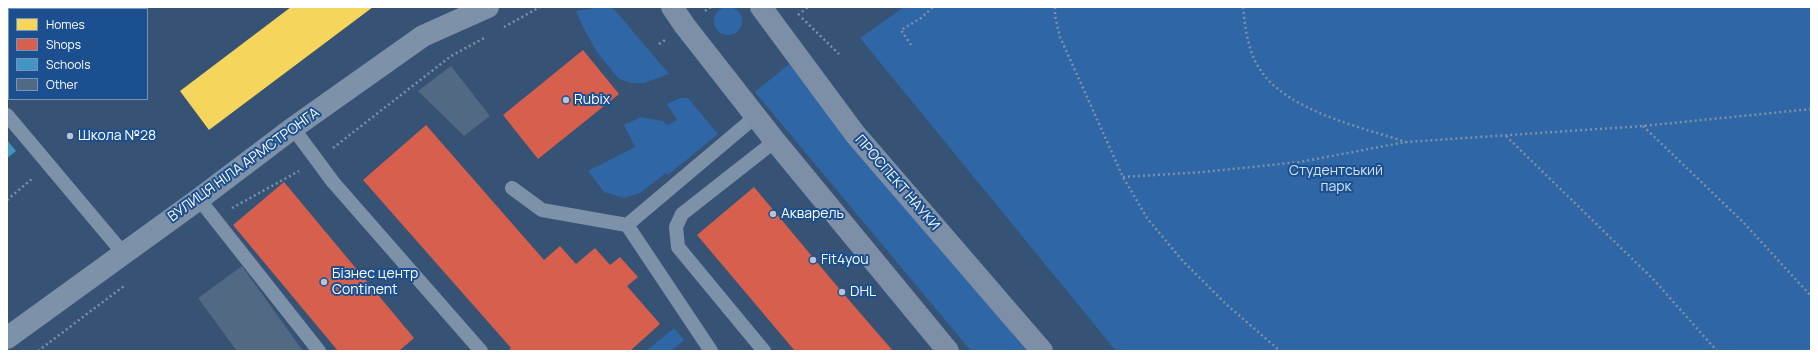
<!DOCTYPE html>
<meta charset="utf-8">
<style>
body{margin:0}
#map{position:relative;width:1818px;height:358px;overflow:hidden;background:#365274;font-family:Manrope,sans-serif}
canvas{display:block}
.frame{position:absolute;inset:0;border:8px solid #fff;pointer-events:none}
.legend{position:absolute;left:8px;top:8px;width:140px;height:92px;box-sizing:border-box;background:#1b4f8f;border:1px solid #7695bc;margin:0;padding:5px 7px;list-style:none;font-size:12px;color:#fff}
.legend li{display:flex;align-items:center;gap:8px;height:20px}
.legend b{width:20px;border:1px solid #7695bc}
</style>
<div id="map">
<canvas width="1818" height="358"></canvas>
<div class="frame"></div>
<ul class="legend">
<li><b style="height:11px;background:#f6d55c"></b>Homes</li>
<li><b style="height:11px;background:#d6604d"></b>Shops</li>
<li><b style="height:11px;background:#4393c3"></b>Schools</li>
<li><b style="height:11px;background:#526984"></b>Other</li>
</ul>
</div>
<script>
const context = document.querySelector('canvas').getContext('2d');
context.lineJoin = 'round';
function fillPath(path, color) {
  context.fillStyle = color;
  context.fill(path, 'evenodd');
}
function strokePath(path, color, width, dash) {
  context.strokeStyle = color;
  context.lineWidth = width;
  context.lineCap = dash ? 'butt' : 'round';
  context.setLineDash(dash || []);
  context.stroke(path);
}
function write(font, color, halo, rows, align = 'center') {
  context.font = font + ' Manrope,sans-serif';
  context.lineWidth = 4;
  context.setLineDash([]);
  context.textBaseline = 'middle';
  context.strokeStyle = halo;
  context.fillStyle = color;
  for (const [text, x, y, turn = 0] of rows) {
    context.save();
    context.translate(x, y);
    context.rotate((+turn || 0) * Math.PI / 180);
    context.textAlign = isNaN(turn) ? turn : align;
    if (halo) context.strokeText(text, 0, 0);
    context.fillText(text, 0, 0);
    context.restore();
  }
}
fillPath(new Path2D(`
 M7 7H94L92 9H9V37L7 34Z
 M601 7H611L615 10 669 74 644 83H631L619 79 596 51 581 23 576 11Z
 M904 7H1811V351H1116L860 38Z
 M714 21a14 14 0 1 1 28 0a14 14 0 1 1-28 0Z
 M789 64 1027 351H971L755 92Z
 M680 98H688L718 134 668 175 666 173 640 193 624 198 604 192 588 171 635 147 624 125 641 117 663 121 667 125 677 120 667 104Z
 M674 328 684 340 671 351H646Z`), '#2f66a5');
fillPath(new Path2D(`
 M291 7H373L209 130 180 91Z`), '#f6d55c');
fillPath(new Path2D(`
 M583 50 619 94 538 159 503 115Z
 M426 125 544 260 560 246 576 264 595 248 610 265 620 257 638 277 627 286 660 324 630 351H508L511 348 363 180Z
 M284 182 414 338 399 351H338L233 225Z
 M754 187 842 292 893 351H795L697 235Z`), '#d6604d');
fillPath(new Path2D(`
 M7 140 16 151 7 158Z`), '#4393c3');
fillPath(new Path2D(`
 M451 66 490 116 464 136 418 91Z
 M242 266 303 351H237L198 298Z`), '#526984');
strokePath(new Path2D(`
 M1055 7V16L1060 37 1123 177 1147 218 1181 259 1226 304 1280 351
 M1243 7C1245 27 1248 51 1259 68 1286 111 1361 127 1406 142
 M705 11 711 7
 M798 15 808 7
 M802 18 839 54
 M504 27 540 7
 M659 44 665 40
 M911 45 901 30 921 18 933 7
 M1643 126 1743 222 1811 296
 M1506 136 1654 280 1717 351
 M333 148 451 56 486 37
 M1123 177 1203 172 1300 162 1406 142 1643 126 1811 109
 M7 200 33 178
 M232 208 299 171
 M38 351 124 286`), '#7d92a8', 2.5, [2, 3]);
strokePath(new Path2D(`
 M7 115 123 253
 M293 128 333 182 481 351
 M512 188 542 210 627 225 711 351
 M199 199 319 351
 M627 225 755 117
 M764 351 678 247 676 227 682 214 775 141`), '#7d92a8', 14);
strokePath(new Path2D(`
 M7 338 199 199 293 128 423 36 488 7`), '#7d92a8', 22);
strokePath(new Path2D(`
 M672 7 685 26 775 141 948 351
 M761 7 855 134 1042 351`), '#7d8ea7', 22);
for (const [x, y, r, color] of [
 [566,100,4,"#b9c2ce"],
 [70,136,4,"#b9c2ce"],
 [773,214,4,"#b9c2ce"],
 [813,260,4,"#b9c2ce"],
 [324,282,4,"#b9c2ce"],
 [842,292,4,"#b9c2ce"]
]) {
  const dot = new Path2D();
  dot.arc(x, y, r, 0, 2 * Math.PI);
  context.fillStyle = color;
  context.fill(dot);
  strokePath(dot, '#1b4f8f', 1.5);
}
write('14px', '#fff', '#1b4f8f', [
 ["Rubix",574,100],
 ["Школа №28",78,136],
 ["Акварель",781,214],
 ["Fit4you",821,260],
 ["Бізнес центр",332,274],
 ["Continent",332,290],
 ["DHL",850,292]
], 'left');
write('14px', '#fff', '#1b4f8f', [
 ["ВУЛИЦЯ НІЛА АРМСТРОНГА",244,165,-36],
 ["ПРОСПЕКТ НАУКИ",897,183,49]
]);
write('14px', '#cfe3fa', '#1b4f8f', [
 ["Студентський",1336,171],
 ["парк",1336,187]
]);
</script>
